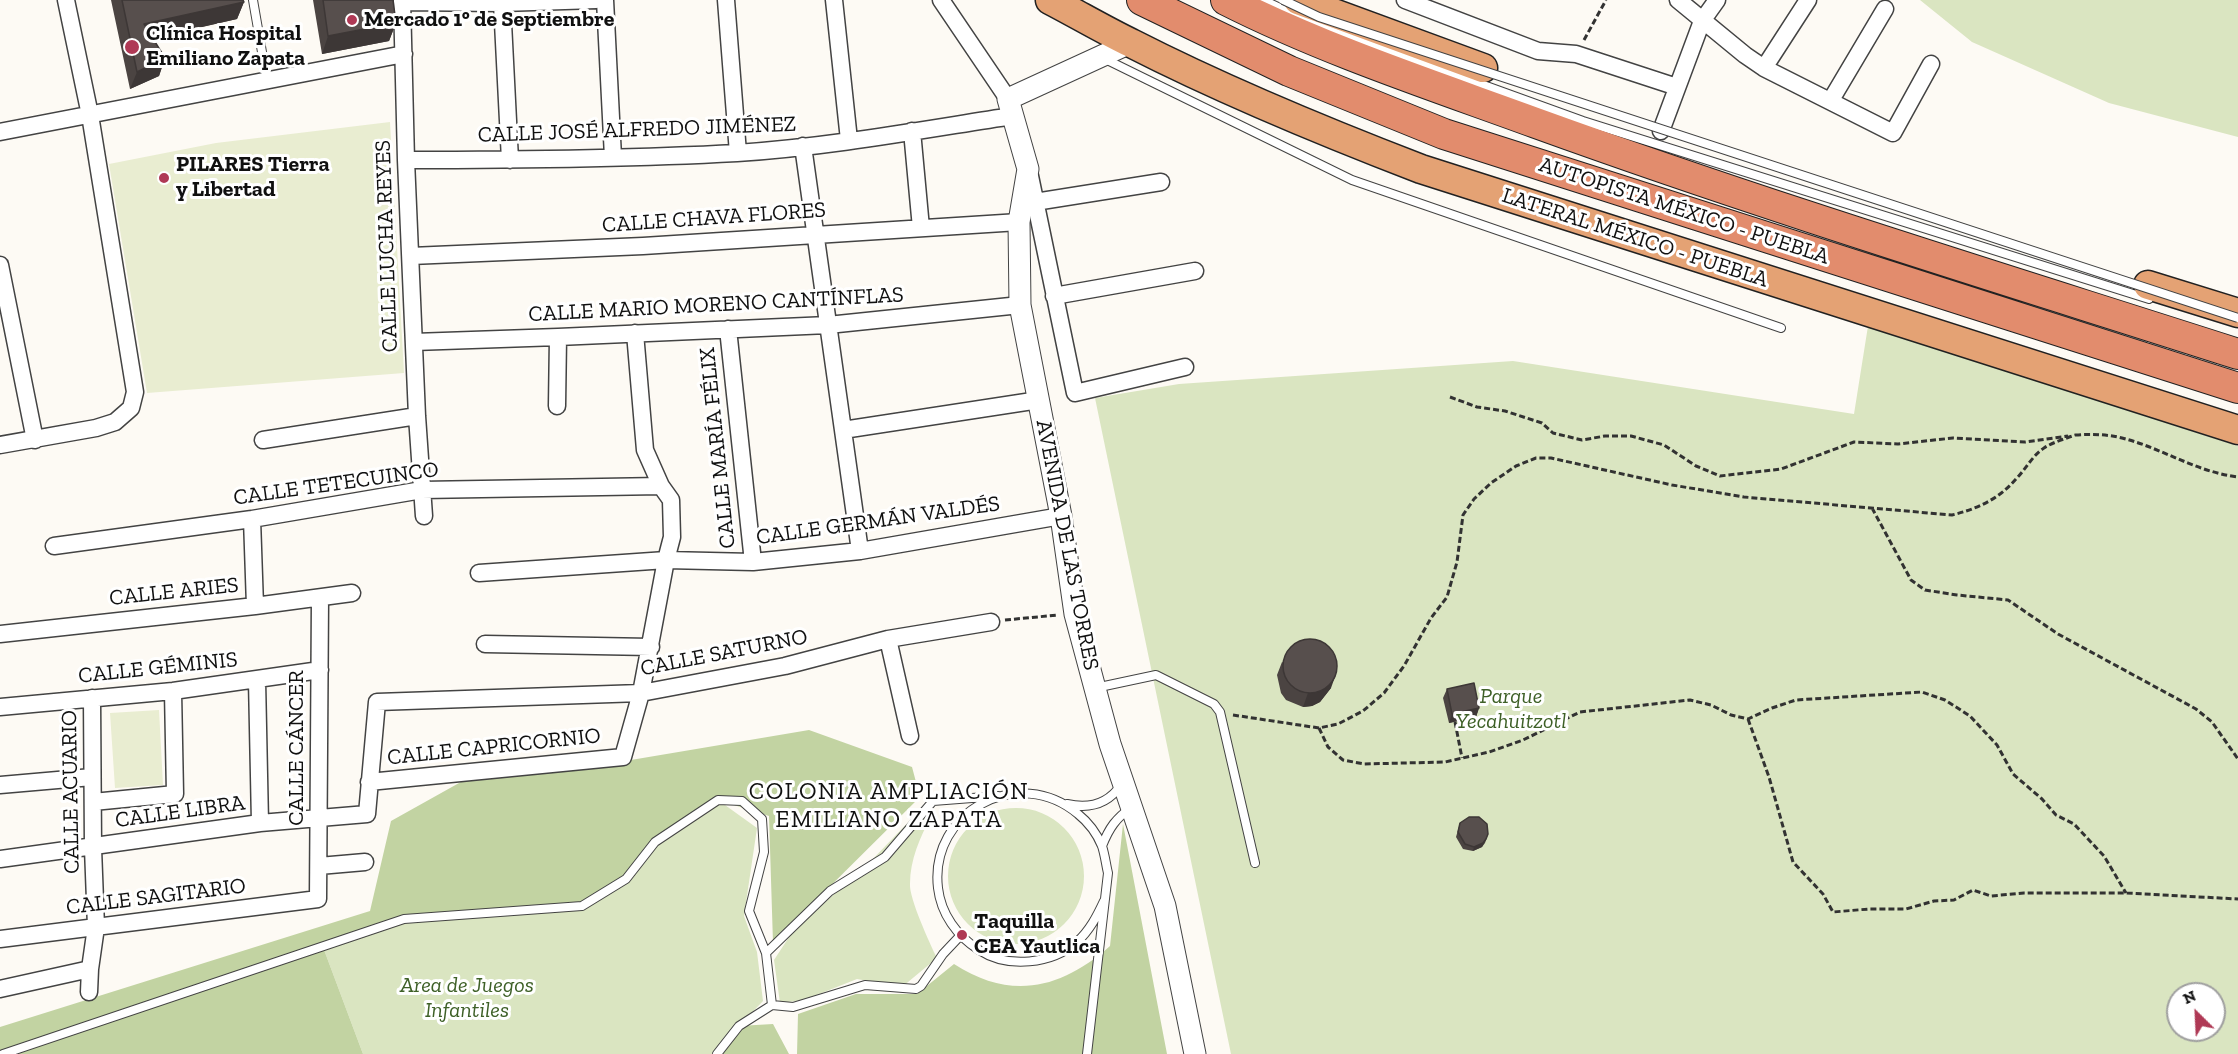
<!DOCTYPE html>
<meta charset="utf-8">
<style>
body{margin:0}
#map{position:relative;width:2238px;height:1054px;overflow:hidden;background:#fdfaf4;font-family:"Zilla Slab",serif}
canvas{display:block}
.north{position:absolute;left:2166px;top:982px;width:60px;height:60px;box-sizing:border-box;background:#fff;border:2px solid #9f9f9f;border-radius:50%;rotate:336deg;font-size:16px;font-weight:700;line-height:24px;text-align:center;color:#101010}
.north::after{content:'';display:block;margin:auto;width:21px;height:27px;background:#af3955;clip-path:polygon(50% 0,100% 100%,50% 72%,0 100%)}
</style>
<div id="map">
<canvas width="2238" height="1054"></canvas>
<div class="north">N</div>
</div>
<script>
const context = document.querySelector('canvas').getContext('2d');
context.lineJoin = 'round';
function fillPath(path, color) {
  context.fillStyle = color;
  context.fill(path, 'evenodd');
}
function strokePath(path, color, width, dash) {
  context.strokeStyle = color;
  context.lineWidth = width;
  context.lineCap = dash ? 'butt' : 'round';
  context.setLineDash(dash || []);
  context.stroke(path);
}
function write(font, color, halo, rows, align = 'center') {
  context.font = font + ' "Zilla Slab",serif';
  context.lineWidth = 6;
  context.setLineDash([]);
  context.textBaseline = 'middle';
  context.strokeStyle = halo;
  context.fillStyle = color;
  for (const [text, x, y, turn = 0] of rows) {
    context.save();
    context.translate(x, y);
    context.rotate((+turn || 0) * Math.PI / 180);
    context.textAlign = isNaN(turn) ? turn : align;
    if (halo) context.strokeText(text, 0, 0);
    context.fillText(text, 0, 0);
    context.restore();
  }
}
fillPath(new Path2D(`
 M1920 0H2238V137L2109 103 1972 42Z
 M1868 326 2238 446V1054H1231L1095 398 1179 384 1513 361 1854 414ZM2178 994H2214V1030H2178Z
 M718 800 757 828 744 916 757 952 763 1001 739 1026 717 1054H363L323 947 655 842Z
 M948 876a68 68 0 1 1 136 0a68 68 0 1 1-136 0Z
 M919 811 931 817C920 837 910 860 910 884 909 898 930 944 937 958L902 987 857 979 804 1000 780 1003 774 960 793 931 870 862Z`), '#dae5c1');
fillPath(new Path2D(`
 M809 730 912 767 920 797 773 943 769 816 718 800 655 842 626 879 582 906 404 919 323 947 363 1054H0V1027L370 911 391 821 468 778 619 762Z
 M1123 824 1167 1054H797L798 1014 856 994H917L954 964C1011 1001 1061 989 1110 946Z
 M773 1024 789 1054H717L739 1026Z`), '#c2d3a2');
fillPath(new Path2D(`
 M390 122 404 373 147 393 109 164 216 143Z
 M159 710 163 785 115 788 110 713Z`), '#e9edd1');
const service = new Path2D(`
 M253 0 267 81
 M1263 0 1312 23 1583 121 2149 299
 M1103 58 1352 180 1781 328
 M1095 688 1156 675 1214 704 1220 712 1255 863
 M1067 804C1089 809 1108 804 1121 785
 M1102 846C1109 828 1116 818 1132 807
 M772 1005 793 1007 865 985 916 989 921 986 943 954 960 936
 M3 1054 404 919 582 906 626 879 655 842 718 800 742 801 762 819 764 852 749 911 766 953 830 891 885 857 933 801 998 796
 M717 1054 739 1026 772 1005 766 953
 M1087 1054 1108 873C1106 865 1105 855 1102 846 1097 834 1088 822 1078 814 1019 764 929 811 938 888 941 914 957 936 979 950 1008 969 1052 964 1077 942 1090 930 1097 916 1104 901`);
const minor = new Path2D(`
 M402 0 406 160 417 416 424 516
 M605 0 613 157
 M726 0 738 153
 M834 0 849 140
 M941 0 1008 99
 M1405 0 1538 51 1576 54 1677 87
 M1678 0 1745 55 1764 68 1893 133 1931 64
 M402 2 502 3 596 0
 M502 3 510 160
 M1764 68 1808 0
 M1831 100 1885 9
 M912 131 921 228
 M1661 131 1702 21 1717 0
 M0 132 404 54
 M803 146 860 551
 M406 160C516 160 627 159 737 153 829 147 921 130 1012 116
 M1030 176 1075 393 1185 367
 M1035 202 1161 182
 M411 256 643 246 1019 222
 M0 265 35 440
 M1054 296 1195 271
 M728 329 753 562
 M414 342 558 337 828 325 1020 305
 M557 406 558 337
 M843 430 1039 400
 M263 440 417 416
 M0 445 96 428 115 422 131 408 135 392 90 115 66 0
 M252 519 255 606
 M54 546 252 519 422 490 661 486
 M479 573 666 560 753 562 860 551 1061 516
 M0 634 255 606 352 593
 M888 639 910 736
 M485 644 651 647
 M257 680 260 823
 M0 707 173 691 320 670
 M369 782 623 757 641 693 666 560 672 537 671 500 661 486 645 450 635 333
 M0 785 92 777
 M93 802 175 794 173 691
 M0 859 260 823 367 814 377 702 641 693 785 666 888 639 991 622
 M319 866 365 862
 M0 939 318 899 320 598
 M0 989 90 969
 M89 992 90 969 96 927 93 848 92 698`);
const tertiary = new Path2D(`
 M1130 43 1008 99 1028 169 1019 222 1020 305 1061 516 1075 614 1110 744 1165 906 1195 1054`);
const trunk = new Path2D(`
 M1050 0C1077 14 1104 30 1131 43 1225 91 1322 131 1421 169L2238 430
 M1298 0 1483 68
 M2148 285 2238 313`);
const motorway = new Path2D(`
 M1142 0 1289 71 1444 134 2238 388
 M1226 0C1325 50 1432 85 1536 123 1768 207 2004 279 2238 354`);
strokePath(service, '#434343', 10);
strokePath(minor, '#434343', 19);
strokePath(tertiary, '#434343', 23);
strokePath(trunk, '#212121', 31);
strokePath(motorway, '#212121', 32);
strokePath(new Path2D(`
 M1584 40 1606 0
 M1450 397 1477 407 1505 411 1542 423 1553 433 1582 440 1605 436H1631L1664 445 1696 466 1720 476 1781 469 1854 442 1898 444 1953 438 2025 442 2068 436
 M2075 435C2091 434 2106 434 2122 438 2162 448 2196 472 2238 477
 M1872 508 1911 580 1925 590 1957 595 2008 600 2058 634 2196 709 2212 722 2238 759
 M1005 620 1058 615
 M1233 715 1319 728 1338 724 1363 711 1384 693 1404 666 1431 618 1447 597 1457 562 1463 515 1474 499 1491 483 1516 466 1536 458H1551L1672 485 1744 497 1952 515C1977 509 1999 499 2016 479 2026 469 2032 456 2044 448 2053 442 2065 439 2075 435
 M1748 719 1769 777 1793 862 1823 894 1833 912 1869 909H1906L1934 901 1954 900 1973 890 1991 896 2024 893H2126L2238 899
 M1455 722 1462 758
 M1319 728 1328 747 1343 760 1364 764 1445 762 1489 752 1523 740 1580 712 1690 700 1711 705 1731 715 1748 719 1772 708 1796 700 1922 692 1945 700 1970 716 1997 745 2013 774 2042 799 2056 815 2074 824 2104 856 2126 893`), '#323232', 3, [6, 3]);
strokePath(service, '#fff', 8);
strokePath(minor, '#fff', 16);
strokePath(tertiary, '#fff', 21);
strokePath(trunk, '#e4a274', 28);
strokePath(motorway, '#e28c6d', 30);
const serviceBridge = new Path2D(`
 M1283 0 1319 17 2238 318`);
strokePath(serviceBridge, '#434343', 10, []);
strokePath(serviceBridge, '#fff', 8);
fillPath(new Path2D(`
 M111 0H243L244 2 237 19 152 38 165 58 159 76 130 89Z
 M313 0H393L396 23 389 41 322 54Z
 M1282 662 1331 688 1320 702 1312 706 1303 707 1286 700 1281 693 1277 675Z
 M1447 689 1479 708 1476 717 1449 723 1443 698Z
 M1460 823 1488 834 1485 843 1482 847 1473 851 1463 849 1456 837Z`), '#4b4442');
fillPath(new Path2D(`
 M244 2 237 19 137 42 144 24Z
 M396 23 389 41 322 54 328 36Z
 M165 58 159 76 130 89 137 72Z
 M1336 674 1331 688 1320 702 1312 706 1303 707 1308 693Z
 M1479 708 1476 717 1449 723 1452 714Z
 M1486 839 1482 847 1473 851 1474 847Z`), '#3d3736');
const building = new Path2D(`
 M122 0H243L244 2 144 24 165 58 137 72Z
 M323 0H393L396 23 328 36Z
 M1283 666a27 27 0 1 1 54 0a27 27 0 1 1-54 0Z
 M1474 683 1479 708 1452 714 1447 689Z
 M1469 817H1479L1487 824 1488 834 1486 839 1483 843 1474 847 1465 844 1458 832 1460 823Z`);
fillPath(building, '#574f4d');
strokePath(building, '#3d3736', 1.5);
for (const [x, y, r, color] of [
 [352,20,6,"#af3955"],
 [132,47,8,"#af3955"],
 [164,178,6,"#af3955"],
 [962,935,6,"#af3955"]
]) {
  const dot = new Path2D();
  dot.arc(x, y, r, 0, 2 * Math.PI);
  context.fillStyle = color;
  context.fill(dot);
  strokePath(dot, '#fff', 2);
}
write('bold 22px', '#101010', '#fff', [
 ["Mercado 1° de Septiembre",364,20],
 ["Clínica Hospital",146,34],
 ["Emiliano Zapata",146,59],
 ["PILARES Tierra",176,165],
 ["y Libertad",176,190],
 ["Taquilla",974,922],
 ["CEA Yautlica",974,947]
], 'left');
write('22px', '#101010', '#fff', [
 ["CALLE JOSÉ ALFREDO JIMÉNEZ",637,130,-2],
 ["AUTOPISTA MÉXICO - PUEBLA",1684,211,18],
 ["CALLE CHAVA FLORES",714,218,-4],
 ["LATERAL MÉXICO - PUEBLA",1635,238,18],
 ["CALLE LUCHA REYES",387,246,-92],
 ["CALLE MARIO MORENO CANTÍNFLAS",716,305,-3],
 ["CALLE MARÍA FÉLIX",718,448,-96],
 ["CALLE TETECUINCO",336,484,-8],
 ["CALLE GERMÁN VALDÉS",878,521,-8],
 ["AVENIDA DE LAS TORRES",1067,545,79],
 ["CALLE ARIES",174,592,-6],
 ["CALLE SATURNO",724,653,-11],
 ["CALLE GÉMINIS",158,668,-6],
 ["CALLE CAPRICORNIO",494,747,-6],
 ["CALLE CÁNCER",297,748,-90],
 ["CALLE ACUARIO",71,792,-91],
 ["CALLE LIBRA",180,812,-8],
 ["CALLE SAGITARIO",156,897,-7]
]);
write('italic 22px', '#3e6027', '#fff', [
 ["Parque",1511,697],
 ["Yecahuitzotl",1511,722],
 ["Area de Juegos",467,986],
 ["Infantiles",467,1011]
]);
context.letterSpacing = '1.5px';
write('24px', '#101010', '#fff', [
 ["COLONIA AMPLIACIÓN",889,792],
 ["EMILIANO ZAPATA",889,820]
]);
context.letterSpacing = '0px';
</script>
